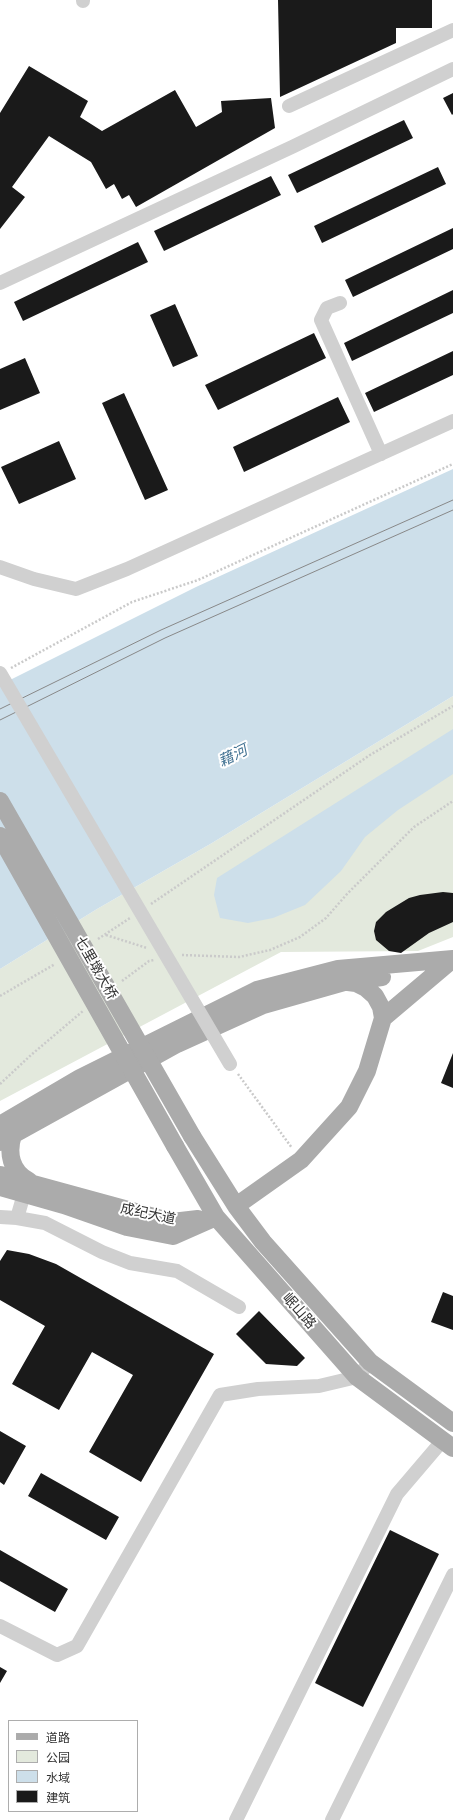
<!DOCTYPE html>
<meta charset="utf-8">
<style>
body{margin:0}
#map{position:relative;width:453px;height:1820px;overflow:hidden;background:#fff;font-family:Inter,"Noto Sans SC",sans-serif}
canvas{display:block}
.legend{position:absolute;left:8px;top:1720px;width:130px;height:92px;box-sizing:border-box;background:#fff;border:1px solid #adadad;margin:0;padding:5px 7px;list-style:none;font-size:12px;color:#333}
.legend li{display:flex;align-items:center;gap:8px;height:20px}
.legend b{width:20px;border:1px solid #adadad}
</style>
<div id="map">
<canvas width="453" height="1820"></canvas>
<ul class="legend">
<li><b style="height:5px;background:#ababab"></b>道路</li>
<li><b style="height:11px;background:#e3e9dd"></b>公园</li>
<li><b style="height:11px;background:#cddfea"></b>水域</li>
<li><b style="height:11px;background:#1a1a1a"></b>建筑</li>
</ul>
</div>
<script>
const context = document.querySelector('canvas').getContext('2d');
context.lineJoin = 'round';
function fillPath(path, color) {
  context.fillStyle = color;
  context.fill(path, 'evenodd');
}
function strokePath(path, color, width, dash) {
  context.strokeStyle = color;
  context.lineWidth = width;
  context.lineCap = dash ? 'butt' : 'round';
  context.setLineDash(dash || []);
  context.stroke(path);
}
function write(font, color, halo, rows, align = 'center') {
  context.font = font + ' Inter,"Noto Sans SC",sans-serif';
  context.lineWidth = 4;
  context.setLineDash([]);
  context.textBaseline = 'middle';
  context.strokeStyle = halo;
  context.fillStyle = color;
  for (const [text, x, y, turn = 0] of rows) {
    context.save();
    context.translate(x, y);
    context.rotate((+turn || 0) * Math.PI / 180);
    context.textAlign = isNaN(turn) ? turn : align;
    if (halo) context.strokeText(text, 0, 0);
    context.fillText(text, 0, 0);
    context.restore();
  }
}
fillPath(new Path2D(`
 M453 696V937L418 951 281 952 0 1101V969L97 909 212 843Z`), '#e3e9dd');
fillPath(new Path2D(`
 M453 469V696L212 843 97 909 0 969V685L196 587Z
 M453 729V774L398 810 365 837 341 871 305 905 273 918 248 923 220 918 214 895 217 878Z`), '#cddfea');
fillPath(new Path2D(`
 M278 0H432V28H396V43L280 97Z
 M29 66 88 101 80 117 102 131 175 90 196 127 222 112 221 101 271 98 275 128 136 207 129 195 122 199 114 184 106 189 91 162 49 136 12 187 25 197 0 229V113Z
 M453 93V114L452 115 443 98Z
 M404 120 413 138 297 193 288 175Z
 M438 167 446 184 322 243 314 226Z
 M271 176 281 195 164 251 154 231Z
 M453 228V249L353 297 345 280Z
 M138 242 148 262 23 321 14 302Z
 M453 290V313L352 361 344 343Z
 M175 304 198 356 173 367 150 315Z
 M314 333 326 358 218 410 205 385Z
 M453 351V375L374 412 365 393Z
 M25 358 40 393 0 410V369Z
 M124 393 168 490 145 500 102 403Z
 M338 397 350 422 244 472 233 447Z
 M59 441 76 479 19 504 1 467Z
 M443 892 453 893V922L429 933 401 953 389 951 376 940 374 931 376 922 386 912 409 898 420 895Z
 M453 1053V1088L441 1083Z
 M7 1250 29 1254 56 1264 214 1354 141 1482 89 1452 133 1375 92 1352 59 1410 12 1384 45 1326 0 1300V1261Z
 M443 1292 453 1296V1330L431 1322Z
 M259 1311 305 1358 297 1366 266 1364 236 1334Z
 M0 1431 26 1446 4 1485 0 1482Z
 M41 1473 119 1517 106 1540 28 1496Z
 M390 1530 439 1554 363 1707 315 1683Z
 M0 1550 68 1589 55 1612 0 1581Z
 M0 1667 7 1671 0 1683Z`), '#1a1a1a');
strokePath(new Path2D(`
 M11 668 132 602 198 580 453 464
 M151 904 370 755 453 706
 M106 935 147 948
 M98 939 130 918
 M182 955 239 957 270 950 300 937 326 918 347 894 414 827 453 801
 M122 981 149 961 154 960
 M0 996 55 964
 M238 1074 292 1148
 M0 1084 31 1055 83 1011`), '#cacaca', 2.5, [2, 2]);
strokePath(new Path2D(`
 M83 0V1
 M289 106 453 30
 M0 283 292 147 453 69
 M340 303 327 308 321 320 381 454
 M0 567 34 579 76 589 127 569 453 421
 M0 1217 17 1218 45 1223 102 1252 130 1263 177 1271 239 1307
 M17 1218 24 1194
 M0 1626 57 1655 77 1646 220 1395 258 1389 319 1386 357 1377 370 1362
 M236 1820 397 1494 443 1440
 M332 1820 453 1575`), '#d0d0d0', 14);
strokePath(new Path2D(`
 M383 1018 453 959
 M0 1125 80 1078 257 990 338 969 453 959
 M13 1135C7 1153 11 1172 29 1181
 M192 1136 236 1206 263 1242 370 1362 453 1423
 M0 1142 177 1044 263 1005 344 982 382 977
 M175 1146 216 1217 357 1377 453 1448
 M0 1175 172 1222 198 1219
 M0 1187 64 1205 127 1227 173 1236 216 1217
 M236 1206 301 1160 349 1107 367 1071 383 1018 381 1007 375 996 366 988 356 983 348 982`), '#ababab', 18);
strokePath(new Path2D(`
 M0 709 161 630 453 500
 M0 720 165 638 453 510`), '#888', 1);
strokePath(new Path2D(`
 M0 673 230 1064`), '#d0d0d0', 14);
strokePath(new Path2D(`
 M0 801 192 1136
 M0 836 175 1146`), '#ababab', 18);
write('14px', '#333', '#fff', [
 ["七里墩大桥",96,968,60],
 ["成纪大道",148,1214,12],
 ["岷山路",299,1311,49]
]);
write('italic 15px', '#437393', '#fff', [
 ["藉河",233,756,-26]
]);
</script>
